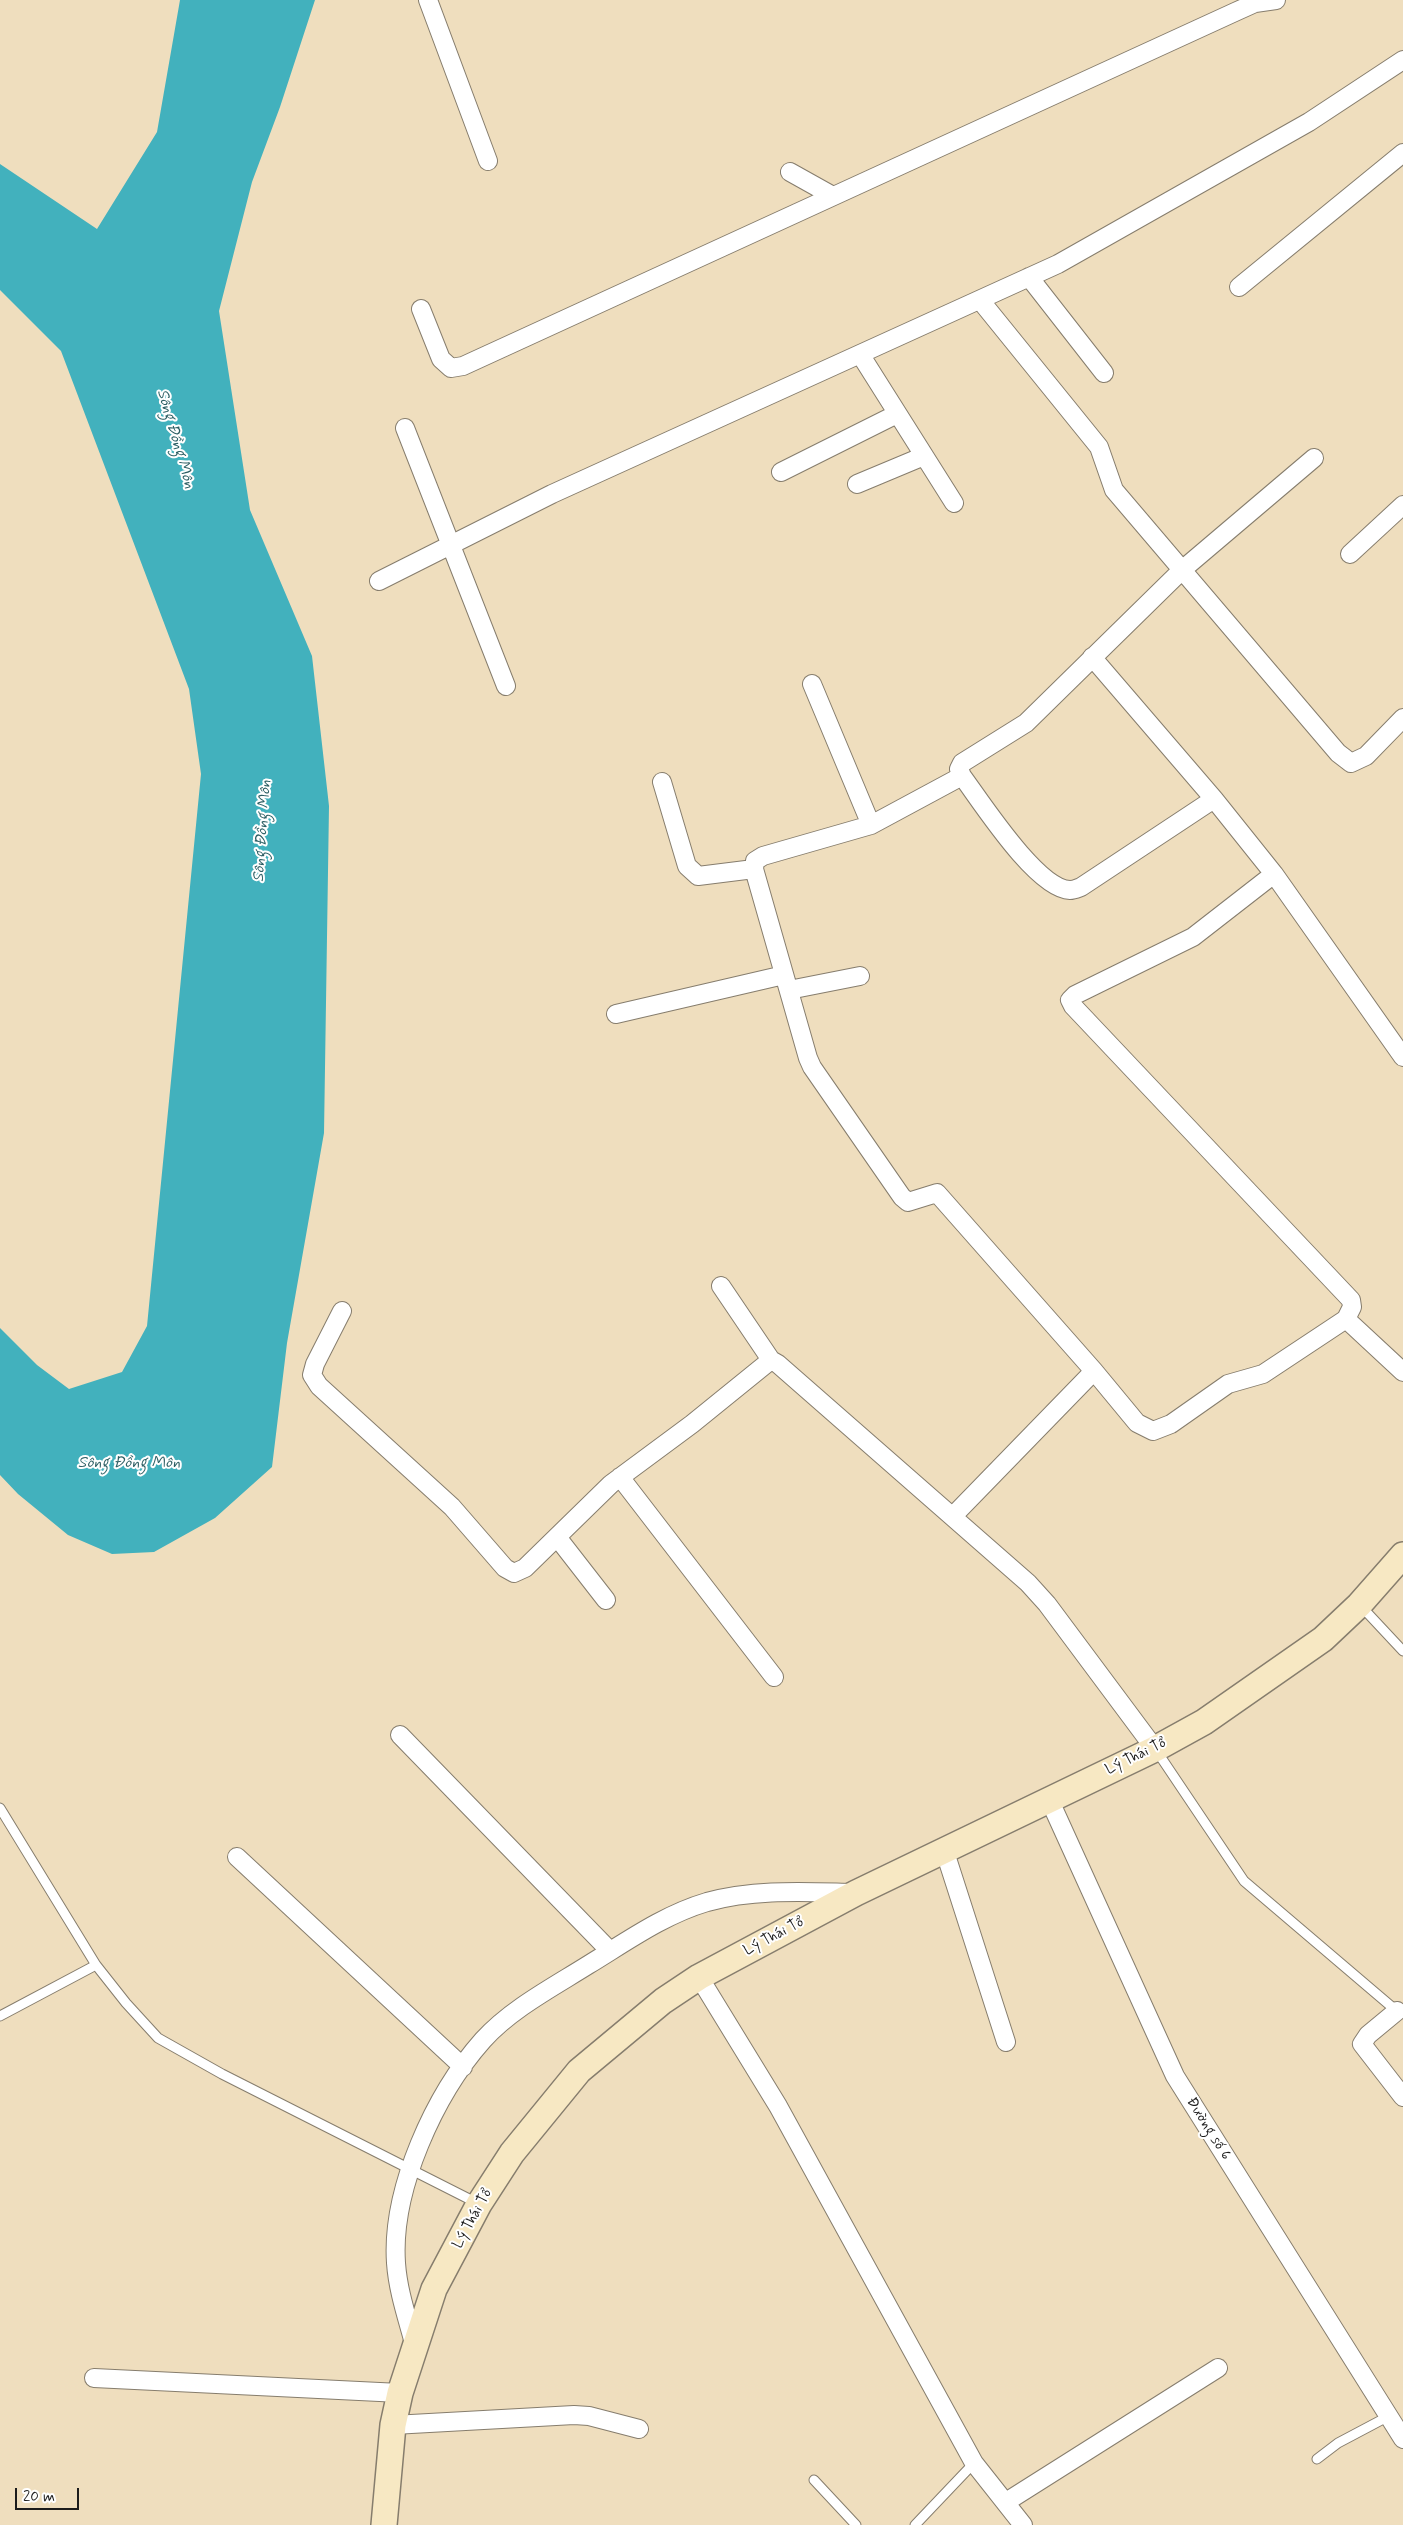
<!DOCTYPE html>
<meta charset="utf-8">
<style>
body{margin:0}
#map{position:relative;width:1403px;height:2525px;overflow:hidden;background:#efdebe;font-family:Mynerve,sans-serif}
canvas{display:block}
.scale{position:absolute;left:15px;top:2488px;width:64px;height:22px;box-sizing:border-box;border:2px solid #1c1c1c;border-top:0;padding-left:6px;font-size:15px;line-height:18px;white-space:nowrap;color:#1c1c1c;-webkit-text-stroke:4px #fff;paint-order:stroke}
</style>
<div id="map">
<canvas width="1403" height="2525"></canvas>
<div class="scale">20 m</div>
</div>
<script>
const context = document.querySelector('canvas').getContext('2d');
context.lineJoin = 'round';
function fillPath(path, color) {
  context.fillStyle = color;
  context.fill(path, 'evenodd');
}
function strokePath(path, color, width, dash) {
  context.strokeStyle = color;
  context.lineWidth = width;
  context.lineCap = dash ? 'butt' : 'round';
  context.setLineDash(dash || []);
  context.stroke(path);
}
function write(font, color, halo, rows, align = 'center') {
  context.font = font + ' Mynerve,sans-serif';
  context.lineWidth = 4;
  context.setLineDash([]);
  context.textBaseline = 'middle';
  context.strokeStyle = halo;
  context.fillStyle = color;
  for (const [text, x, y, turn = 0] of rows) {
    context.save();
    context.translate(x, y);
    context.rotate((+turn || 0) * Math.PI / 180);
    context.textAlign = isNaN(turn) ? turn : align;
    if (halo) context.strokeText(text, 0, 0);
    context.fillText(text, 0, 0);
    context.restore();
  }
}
fillPath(new Path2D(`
 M180 0H315L280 107 252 182 219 311 250 510 312 656 329 806 324 1133 287 1343 272 1467 215 1518 154 1552 112 1554 68 1535 18 1494 0 1475V1328L37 1365 69 1389 122 1372 147 1326 201 774 189 689 61 351 0 290V164L97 229 157 132Z`), '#42b1bd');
const service = new Path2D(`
 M1360 1605 1403 1651
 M1156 1750 1244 1881 1399 2013
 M0 1808 96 1965 126 2003 158 2038 222 2074 477 2203
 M0 2016 96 1965
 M1317 2459 1338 2443 1389 2416
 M814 2480 856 2525
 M915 2525 974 2463`);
const minor = new Path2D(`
 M428 0 488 161
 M790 172 833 196
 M1029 277 1104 373
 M1239 287 1403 153
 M980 300 1099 447 1114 490 1338 753 1351 763 1366 756 1403 718
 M421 309 441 359 451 368 463 366 1235 12 1255 3 1276 0
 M860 354 954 503
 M405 428 506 686
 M781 472 897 414
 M857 484 924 456
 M1350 554 1403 505
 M379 581 552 494 1058 264 1309 122 1403 60
 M1092 657 1214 799 1274 874 1403 1057
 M812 684 871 825
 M962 776 871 825 763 856 755 861 754 869 808 1058 812 1067 902 1197 908 1202 937 1193 1094 1371 1137 1423 1153 1431 1171 1424 1228 1384 1263 1374 1346 1319 1352 1307 1351 1300 1073 1006 1070 1000 1075 995 1193 937 1274 874
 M662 782 687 866 698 876 754 869
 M1214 799 1081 887C1078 888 1074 890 1070 890 1037 889 982 803 962 776L959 769 962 763 1026 723 1182 570 1314 458
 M789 990 860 976
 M616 1014 784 975
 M721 1286 771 1360 778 1364 1028 1583 1047 1604 1155 1749
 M342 1311 315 1364 312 1375 319 1386 452 1507 505 1568 514 1573 525 1568 611 1484 692 1424 771 1360
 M1346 1319 1403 1372
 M620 1477 774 1677
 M953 1516 1094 1371
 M557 1537 606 1600
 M400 1735 610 1951
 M1049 1799 1175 2076 1403 2439
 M944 1849 1006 2042
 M237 1857 463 2067
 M699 1977 778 2106 974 2463 1023 2525
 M1397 2011 1368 2035 1362 2044 1403 2097
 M415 2347C408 2320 398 2292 396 2263 391 2189 435 2094 483 2040 511 2009 553 1987 588 1965 626 1942 663 1915 707 1902 755 1889 804 1892 853 1893
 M94 2378 400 2393
 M393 2425 574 2415 589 2416 639 2429
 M1006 2502 1218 2368`);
const secondary = new Path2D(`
 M384 2525 393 2425 400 2393 434 2289 479 2204 512 2153 579 2071 663 2001 699 1977 856 1893 1155 1749 1204 1722 1323 1639 1359 1605 1403 1555`);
strokePath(service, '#867d6d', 11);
strokePath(minor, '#867d6d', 20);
strokePath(secondary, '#867d6d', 28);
strokePath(service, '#fff', 9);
strokePath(minor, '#fff', 18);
strokePath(secondary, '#f7e8c3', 25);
write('15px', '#1c1c1c', '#fff', [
 ["Lý Thái Tổ",1136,1757,-26],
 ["Lý Thái Tổ",774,1937,-28],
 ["Đường số 6",1208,2129,58],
 ["Lý Thái Tổ",473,2219,-61]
]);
write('italic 16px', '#2d5f64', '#fff', [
 ["Sông Đồng Môn",175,439,74],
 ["Sông Đồng Môn",263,831,-86],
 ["Sông Đồng Môn",129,1464]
]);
</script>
